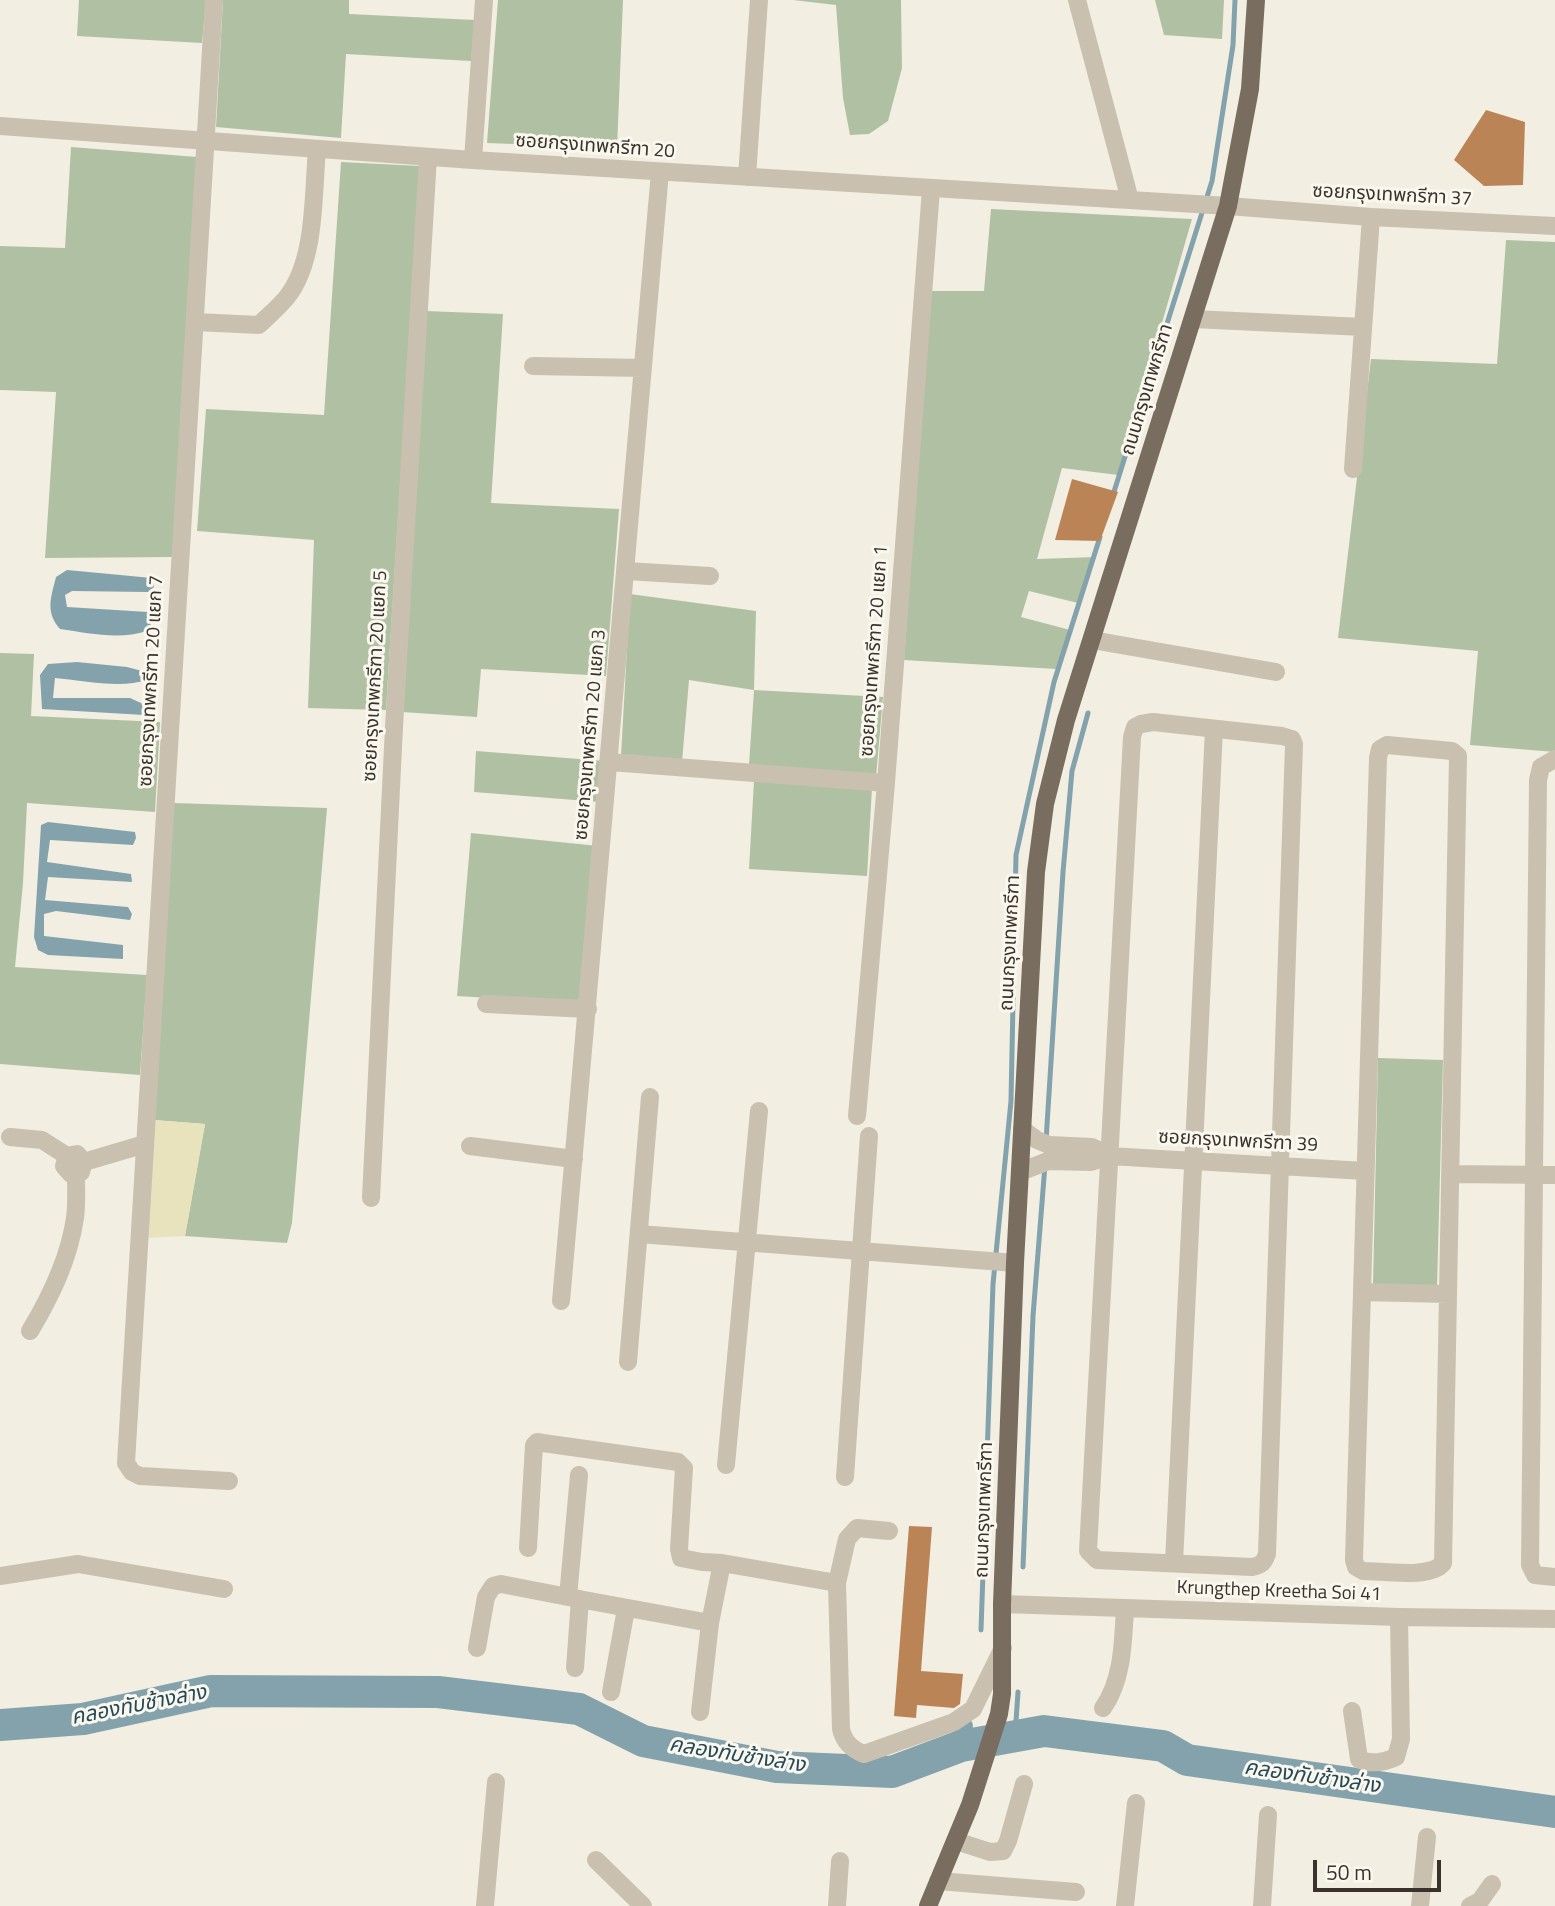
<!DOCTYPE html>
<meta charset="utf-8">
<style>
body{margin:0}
#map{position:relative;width:1555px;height:1906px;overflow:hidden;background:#f2eee2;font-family:"Titillium Web",sans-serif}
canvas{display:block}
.scale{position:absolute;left:1313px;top:1860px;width:128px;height:32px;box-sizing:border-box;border:4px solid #39332c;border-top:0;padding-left:9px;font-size:21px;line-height:24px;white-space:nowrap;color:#39332c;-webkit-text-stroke:5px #f9f7ee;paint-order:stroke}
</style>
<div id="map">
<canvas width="1555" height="1906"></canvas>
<div class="scale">50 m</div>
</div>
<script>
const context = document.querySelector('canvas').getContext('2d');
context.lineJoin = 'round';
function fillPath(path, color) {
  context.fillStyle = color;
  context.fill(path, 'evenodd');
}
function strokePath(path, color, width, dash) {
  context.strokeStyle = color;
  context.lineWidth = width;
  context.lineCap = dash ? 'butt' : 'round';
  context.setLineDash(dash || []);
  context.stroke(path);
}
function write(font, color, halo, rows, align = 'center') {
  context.font = font + ' "Titillium Web","Noto Sans Thai",sans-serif';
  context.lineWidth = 6;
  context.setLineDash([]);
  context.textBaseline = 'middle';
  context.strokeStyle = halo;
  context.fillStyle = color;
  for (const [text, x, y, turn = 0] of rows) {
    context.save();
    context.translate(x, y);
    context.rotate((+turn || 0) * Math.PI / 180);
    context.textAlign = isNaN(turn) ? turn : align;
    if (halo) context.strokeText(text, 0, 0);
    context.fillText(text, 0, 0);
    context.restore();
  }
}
fillPath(new Path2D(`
 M79 0H206L202 43 77 36Z
 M223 0H349V14L475 20 471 61 346 54 341 138 216 127Z
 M498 0H623L617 148 487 143Z
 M793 0H901L902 68 888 121 869 134 850 135 843 98 836 5Z
 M1155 0H1224L1222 39 1164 35Z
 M71 147 197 157 173 557 45 558 56 392 0 390V246L65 248Z
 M341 162 420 166 386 710 308 708 314 540 197 531 206 409 324 415Z
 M991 209 1192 219 1118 475 1062 468 1037 559 1096 557 1078 603 1029 591 1021 617 1070 630 1056 669 904 660 930 291H984Z
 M1506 240 1555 242V752L1470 745 1478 651 1338 638 1371 359 1497 364Z
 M426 311 503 314 491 503 619 509 606 676 481 669 477 717 402 712Z
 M630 594 756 611 754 690 883 697 876 777 749 765 754 690 689 680 682 762 621 756Z
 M0 653 34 654 31 716 160 722 155 812 27 803 23 883 15 967 147 975 140 1075 0 1064Z
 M476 751 605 761 600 802 474 792Z
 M754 781 872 788 867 876 749 869Z
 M174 803 327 808 292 1223 287 1243 185 1236 205 1124 153 1120Z
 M471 833 598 846 584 1004 457 996Z
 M1378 1058 1443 1060 1437 1287 1373 1285Z`), '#b0c0a3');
fillPath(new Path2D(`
 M153 1120 205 1124 185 1236 145 1238Z`), '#e9e3bd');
fillPath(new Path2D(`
 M67 570 152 578 154 587 148 592 72 591 65 595 67 607 148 612 151 624 147 631C119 640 88 633 60 629 45 612 51 597 56 577Z
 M77 662 127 667 146 672V680C122 689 80 680 55 678L53 698H130L141 703 147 709 144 715 42 709 40 675 48 664Z
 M48 822 135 832 136 838 133 845 50 840 47 862 131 874 132 882 48 877 45 900 128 907 132 914 130 920 56 911 44 914V936L123 945V959L48 955 38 950 34 937 41 825Z`), '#83a2ac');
strokePath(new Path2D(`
 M1112 498 1212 181 1233 45 1235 0
 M1046 1141 1063 872 1072 771 1088 713
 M1023 1567 1033 1316 1045 1165
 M981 1630 993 1284 1011 1101 1016 855 1054 682 1100 537
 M1015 1736 1018 1692`), '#83a2ac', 5);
strokePath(new Path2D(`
 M961 1746 964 1726`), '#83a2ac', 18);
strokePath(new Path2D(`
 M0 1725 83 1719 211 1691 438 1692 579 1709 643 1741 777 1767 892 1772 961 1746 1044 1731 1163 1746 1187 1760 1555 1812`), '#83a2ac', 32);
fillPath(new Path2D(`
 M1486 110 1525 122 1523 185 1484 186 1454 160Z
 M1072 479 1118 492 1100 541 1055 540Z
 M909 1526 932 1527 921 1671 963 1674 960 1704 954 1708 917 1705 916 1718 894 1716Z`), '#bb8457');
strokePath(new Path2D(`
 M214 0 126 1463 132 1472 140 1476 229 1481
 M1077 0 1130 200
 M0 126 473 160 1228 206 1371 217 1555 226
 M473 160 484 0
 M747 177 759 0
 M1193 319 1363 327
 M195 322 259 325C268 316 279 307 287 297 316 261 313 194 317 149
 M533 366 643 368
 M1353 469 1371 217
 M626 571 710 576
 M1092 640 1276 672
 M1153 722 1282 736 1292 739 1294 744 1267 1554C1264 1563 1261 1565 1252 1567L1097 1560 1088 1551 1132 737 1135 727 1141 724Z
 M1387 745 1452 751 1458 756 1443 1563C1431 1579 1383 1571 1363 1571L1356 1567 1354 1560 1378 758 1380 749Z
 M1555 759 1541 767 1538 780 1530 1565 1535 1575 1555 1577
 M610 762 886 783
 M486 1004 588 1009
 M857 1116 886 783 931 189
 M1022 1129 1037 1140 1049 1145 1092 1147 1109 1156
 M10 1137 42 1140 67 1156 77 1154 84 1162 81 1172 71 1174 64 1166 67 1156
 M470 1146 574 1159
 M84 1162 145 1144
 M1020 1172 1048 1161 1091 1162 1109 1156 1365 1171
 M1450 1174 1555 1175
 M371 1198 394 727 428 157
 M639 1234 1015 1263
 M1362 1292 1448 1294
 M561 1301 660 172
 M30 1331C51 1296 69 1259 75 1218 77 1204 76 1188 76 1174
 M628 1362 650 1097
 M726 1465 759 1111
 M579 1475 568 1597 710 1623 722 1563 837 1583
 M845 1477 869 1136
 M889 1531 857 1528 847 1539 837 1583 841 1729C844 1742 851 1749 864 1754L954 1722 973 1709 1003 1648
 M528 1548 534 1445 537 1442 543 1443 678 1462 684 1468 679 1549 681 1558 702 1562 722 1563
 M1174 1563 1214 729
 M0 1576 78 1564 224 1589
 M1002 1604 1399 1617 1555 1619
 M477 1648 486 1597 493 1586 501 1584 568 1597
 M575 1668 580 1599
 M611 1692 626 1609
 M1103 1708C1123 1680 1123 1641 1125 1608
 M1352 1711 1359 1759C1370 1765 1385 1762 1396 1757L1401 1739 1399 1617
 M700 1712 710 1623
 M956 1841 990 1852 1003 1851 1008 1841 1024 1784
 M596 1860 643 1906
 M938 1881 1076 1892
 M485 1906 496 1782
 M837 1906 840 1861
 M1125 1906 1136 1803
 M1262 1906 1268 1815
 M1420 1906 1427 1837
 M1470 1906 1480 1901 1492 1884`), '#c9c0af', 18);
strokePath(new Path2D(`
 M928 1906 970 1805 999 1714 1002 1694V1604L1015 1263 1036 872 1045 804 1066 720 1228 206 1250 89 1256 0`), '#796d5f', 18);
write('19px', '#39332c', '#f9f7ee', [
 ["ซอยกรุงเทพกรีฑา 20",595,147,4],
 ["ซอยกรุงเทพกรีฑา 37",1392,196,3],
 ["ถนนกรุงเทพกรีฑา",1148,390,-73],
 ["ซอยกรุงเทพกรีฑา 20 แยก 1",875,651,-86],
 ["ซอยกรุงเทพกรีฑา 20 แยก 5",376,676,-87],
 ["ซอยกรุงเทพกรีฑา 20 แยก 7",152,681,-87],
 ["ซอยกรุงเทพกรีฑา 20 แยก 3",591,735,-85],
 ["ถนนกรุงเทพกรีฑา",1011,943,-87],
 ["ซอยกรุงเทพกรีฑา 39",1238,1142,3],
 ["ถนนกรุงเทพกรีฑา",985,1510,-88],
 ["Krungthep Kreetha Soi 41",1279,1592,2]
]);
write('italic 21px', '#254956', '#f9f7ee', [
 ["คลองทับช้างล่าง",139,1706,-11],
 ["คลองทับช้างล่าง",737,1756,9],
 ["คลองทับช้างล่าง",1312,1778,8]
]);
</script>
